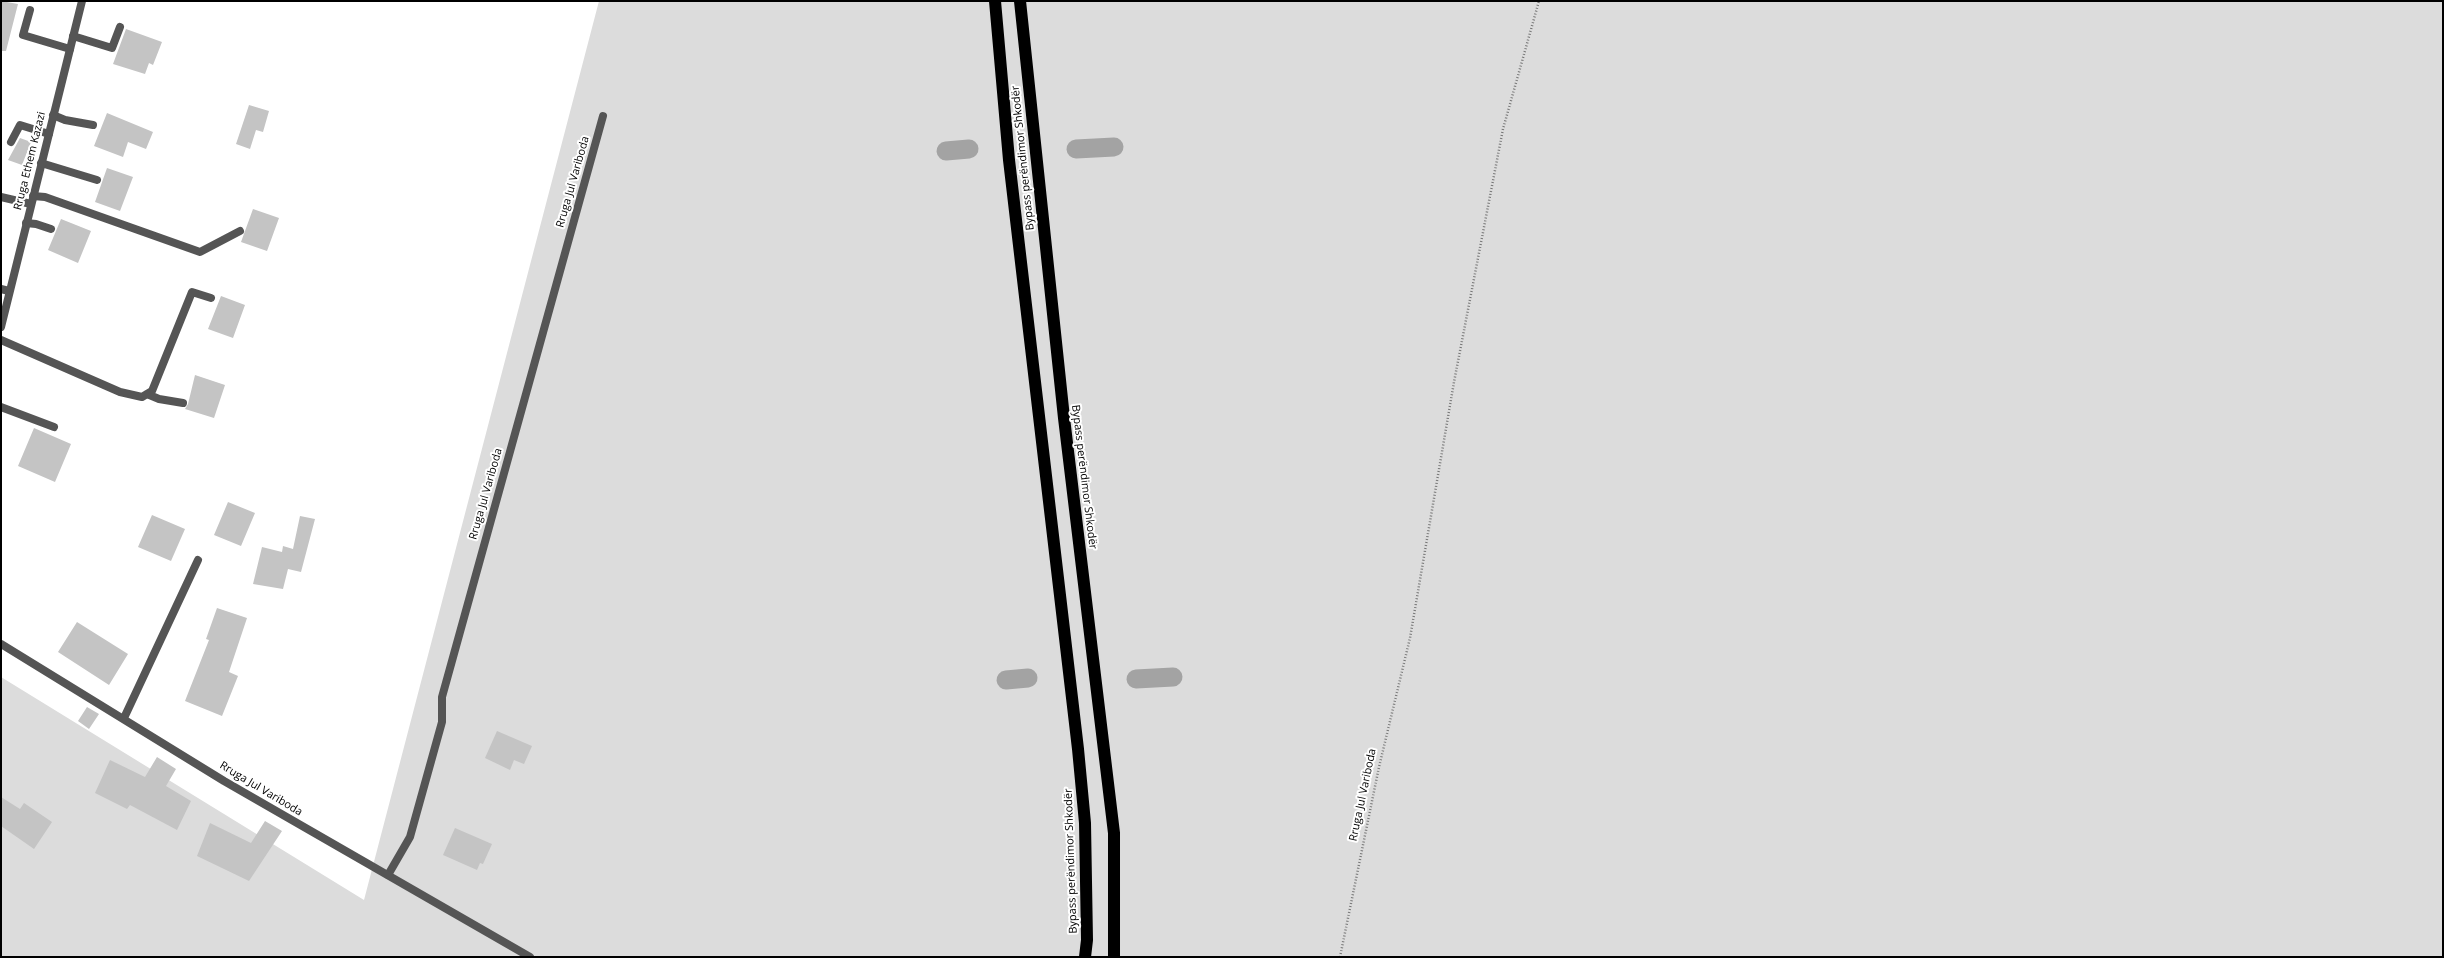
<!DOCTYPE html>
<meta charset="utf-8">
<style>
body{margin:0}
#map{position:relative;width:2444px;height:958px;overflow:hidden;background:#fff;font-family:"Open Sans",sans-serif}
canvas{display:block}
.frame{position:absolute;inset:0;border:2px solid #000;pointer-events:none}
</style>
<div id="map">
<canvas width="2444" height="958"></canvas>
<div class="frame"></div>
</div>
<script>
const context = document.querySelector('canvas').getContext('2d');
context.lineJoin = 'round';
function fillPath(path, color) {
  context.fillStyle = color;
  context.fill(path, 'evenodd');
}
function strokePath(path, color, width, dash) {
  context.strokeStyle = color;
  context.lineWidth = width;
  context.lineCap = dash ? 'butt' : 'round';
  context.setLineDash(dash || []);
  context.stroke(path);
}
function write(font, color, halo, rows, align = 'center') {
  context.font = font + ' "Open Sans",sans-serif';
  context.lineWidth = 4;
  context.setLineDash([]);
  context.textBaseline = 'middle';
  context.strokeStyle = halo;
  context.fillStyle = color;
  for (const [text, x, y, turn = 0] of rows) {
    context.save();
    context.translate(x, y);
    context.rotate((+turn || 0) * Math.PI / 180);
    context.textAlign = isNaN(turn) ? turn : align;
    if (halo) context.strokeText(text, 0, 0);
    context.fillText(text, 0, 0);
    context.restore();
  }
}
fillPath(new Path2D(`
 M599 1H2443V957H1V677L364 900Z`), '#dcdcdc');
strokePath(new Path2D(`
 M1076 149 1114 147
 M946 151 969 149
 M1136 679 1173 677
 M1006 680 1028 678`), '#a3a3a3', 19);
fillPath(new Path2D(`
 M1 1 18 4 6 51H1Z
 M126 29 162 42 153 65 149 63 145 74 113 64Z
 M249 105 269 111 263 132 256 130 250 149 236 144Z
 M107 113 153 132 146 149 128 142 123 157 94 146Z
 M20 138 31 142 22 165 8 160Z
 M107 168 133 177 120 211 95 202Z
 M253 209 279 218 267 251 241 242Z
 M61 219 91 231 78 263 48 250Z
 M221 296 245 305 233 338 208 329Z
 M195 375 225 385 214 418 185 409 188 404Z
 M34 428 71 444 55 482 18 466Z
 M228 502 255 513 241 546 214 535Z
 M152 515 185 529 171 561 138 547Z
 M300 516 315 519 301 572 288 569 283 589 253 584 262 547 282 552 283 546 293 549Z
 M217 608 247 618 229 672 238 676 222 716 185 701 209 640 206 639Z
 M77 622 128 654 109 685 58 652Z
 M87 707 99 714 89 729 78 721Z
 M497 731 532 746 524 764 514 760 510 770 485 758Z
 M157 757 176 769 166 786 191 801 177 830 130 805 127 809 95 793 110 760 145 777Z
 M1 797 20 809 24 803 52 822 34 849 1 826Z
 M265 821 282 831 249 881 197 856 210 823 251 843Z
 M455 828 492 844 483 864 480 863 477 870 443 855Z`), '#c4c4c4');
const highway = new Path2D(`
 M995 1 1009 160 1078 749 1085 823 1087 940 1085 957
 M1020 1 1064 418 1114 833V957`);
strokePath(highway, '#dbdbdb', 14);
strokePath(new Path2D(`
 M1340 957 1379 767 1410 638 1454 382 1503 129 1539 1`), '#777', 2.5, [1, 2]);
strokePath(new Path2D(`
 M30 10 23 35 70 49
 M73 36 112 48 120 27
 M53 115 65 120 93 125
 M11 142 20 125 49 134
 M41 163 97 180
 M33 196 45 197 200 252 240 231
 M1 197 31 204
 M26 223 36 224 51 229
 M1 289 9 291
 M1 340 120 392 142 397 152 391 192 292 211 298
 M147 394 159 399 183 403
 M1 407 54 427
 M124 718 198 560
 M388 875 410 837 442 722V697L603 116`), '#555', 8);
strokePath(new Path2D(`
 M1 327 82 1
 M1 644 224 781 530 957`), '#555', 8);
strokePath(highway, '#000', 12);
write('11px', '#000', '#fff', [
 ["Bypass perëndimor Shkodër",1023,158,-96],
 ["Rruga Ethem Kazazi",30,161,-76],
 ["Rruga Jul Variboda",573,182,-74],
 ["Bypass perëndimor Shkodër",1084,477,83],
 ["Rruga Jul Variboda",486,494,-74],
 ["Rruga Jul Variboda",261,789,31],
 ["Rruga Jul Variboda",1363,795,-78],
 ["Bypass perëndimor Shkodër",1071,861,-92]
]);
</script>
